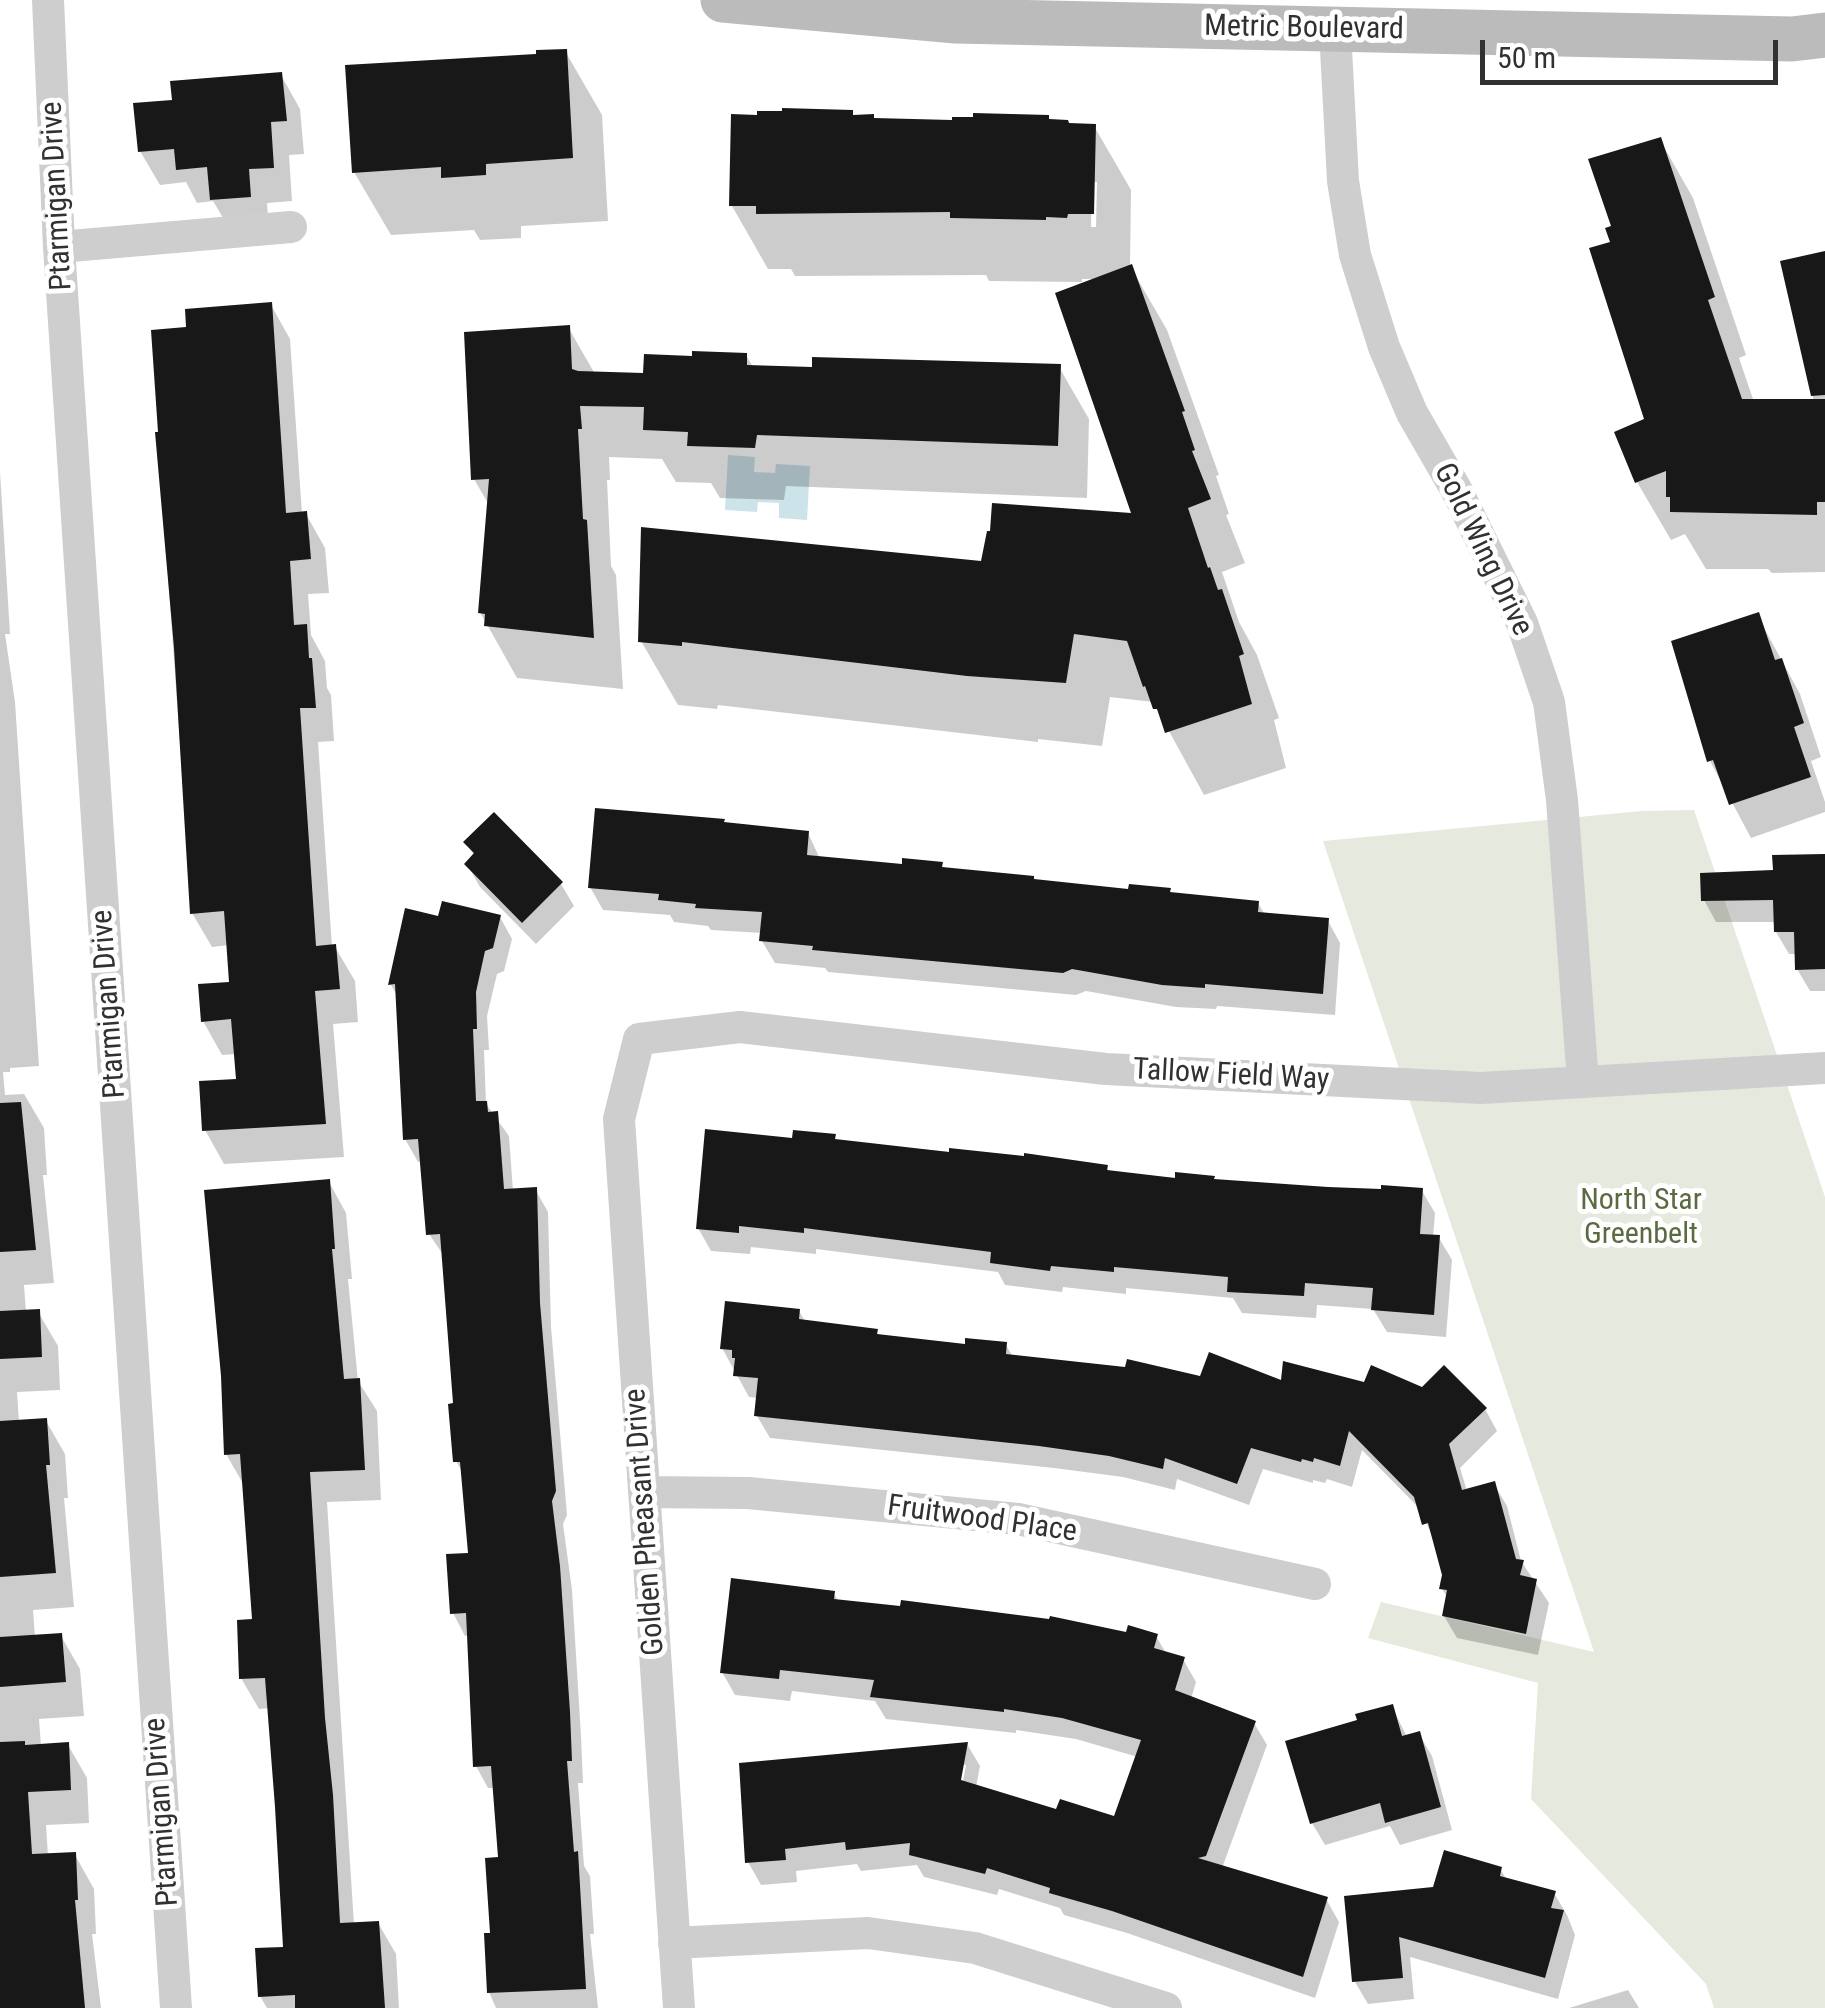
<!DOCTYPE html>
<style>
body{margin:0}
#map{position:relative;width:1825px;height:2008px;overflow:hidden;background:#fff;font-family:"Roboto Condensed",sans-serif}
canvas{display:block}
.scale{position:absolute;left:1480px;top:40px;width:298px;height:45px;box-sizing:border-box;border:5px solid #313131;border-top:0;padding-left:12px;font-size:30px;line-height:35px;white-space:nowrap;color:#313131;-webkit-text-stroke:8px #fff;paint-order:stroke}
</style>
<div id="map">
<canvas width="1825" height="2008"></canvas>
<div class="scale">50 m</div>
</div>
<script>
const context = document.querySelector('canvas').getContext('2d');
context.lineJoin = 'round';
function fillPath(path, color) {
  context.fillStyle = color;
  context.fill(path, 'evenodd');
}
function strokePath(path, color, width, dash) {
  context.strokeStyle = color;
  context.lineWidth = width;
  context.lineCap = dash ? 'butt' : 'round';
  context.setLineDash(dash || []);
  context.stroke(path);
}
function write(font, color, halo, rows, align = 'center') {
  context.font = font + ' "Roboto Condensed",sans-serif';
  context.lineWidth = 10;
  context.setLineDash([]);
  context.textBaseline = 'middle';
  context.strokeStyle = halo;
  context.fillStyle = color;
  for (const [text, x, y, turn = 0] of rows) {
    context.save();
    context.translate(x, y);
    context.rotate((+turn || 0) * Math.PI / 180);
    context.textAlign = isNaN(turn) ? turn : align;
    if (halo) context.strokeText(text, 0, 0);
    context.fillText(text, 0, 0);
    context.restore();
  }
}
fillPath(new Path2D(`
 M1694 810 1825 1197V2008H1714L1706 1984 1531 1799 1538 1683 1368 1638 1381 1602 1594 1652 1323 841 1642 811Z`), '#e6eade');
fillPath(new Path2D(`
 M728 455 755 457 754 472 775 473 776 464 810 466 807 520 779 518V503L758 502 757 512 725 510Z`), '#cce3e9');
fillPath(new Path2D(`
 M565 51 602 115 608 221 521 226V238L480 240 474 230 391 235 354 172Z
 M281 75 300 109 304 154 289 155 292 201 267 203 269 230 232 233 213 201 197 203 186 182 160 185 140 151 175 102Z
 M852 113 854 117 875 121 1050 122 1094 126 1131 190 1130 266 1167 330 1219 475 1216 476 1229 514 1226 515 1245 563 1222 572 1239 622 1257 655 1279 718 1274 720 1286 768 1204 795 1153 702 1110 697 1102 746 1038 739V742L718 705 717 709 678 705 641 641 983 564 1134 516 1096 279H1082V282L989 281 986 275 795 276 791 269H768L732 206ZM1092 182H1097L1096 227H1091Z
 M1660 140 1693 198 1746 355 1739 358 1754 402H1814L1783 263 1825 254V572L1772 573 1768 569H1706L1685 534 1671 540 1637 482 1647 420 1613 243 1614 227Z
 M271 305 290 339 302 514H306L325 548 329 593 308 594 311 635 325 661 327 688 331 695 334 741 318 742 332 947H335L355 981 358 1022 333 1024 344 1157 224 1164 205 1130 238 1082 236 1054 222 1055 203 1021 232 984 229 945 212 947 192 913 158 435 189 329Z
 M568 327 595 374 646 376 746 355 753 367H1059L1089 419 1087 498 786 486 784 500 720 498 711 483 676 482 662 459 609 457 610 480H607L611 566 616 575 623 689 517 678 480 612 489 505 474 479Z
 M0 472 10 634H5L15 702 39 1066 10 1068V1072H3L5 1095 24 1094 44 1128 47 1175H43L54 1283 24 1285 26 1312H38L58 1346 60 1390 17 1392 19 1422 46 1421 65 1454 68 1498H64L74 1607 33 1610 35 1637 61 1636 80 1669 84 1716 39 1719 41 1746 68 1745 87 1778 89 1823 46 1825 48 1856 75 1855 94 1889 96 1934H92L101 2008H0Z
 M1757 615 1800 694 1821 757 1811 761 1825 802V812L1751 838 1710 761Z
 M725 825 808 833 820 859 904 867 941 864 944 870 1035 882 1131 892 1169 890 1172 895 1258 903 1265 915 1328 921 1340 943 1335 1015 1217 1006 1216 1009 1176 1007 1086 991 1076 995 828 972 825 968 775 963 762 941 763 933 711 930 708 926 674 922 670 915 603 910 590 887Z
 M466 842 561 884 574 906 536 944 480 887 467 864 475 857Z
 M1825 857V991H1810L1797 969V954H1789L1776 932V922H1716L1704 900Z
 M500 917 512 939 504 971 497 974 487 1016 489 1050H484L486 1104 509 1136 513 1191 535 1189 548 1212 551 1327 567 1515 563 1524 572 1590 581 1736 583 1783H578L584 1866 590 1876 594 1934H590L598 2008H496L489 1992 500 1859 495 1788H488L476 1766 470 1635 465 1636 453 1613 471 1555 464 1475 456 1461 455 1406 444 1256 429 1234 422 1161 418 1162 405 1139 398 997 391 985 440 919Z
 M834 1136 837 1141 1107 1167 1110 1173 1328 1189 1422 1191 1435 1213 1433 1237 1439 1238 1452 1260 1446 1337 1387 1332 1373 1309 1317 1305 1316 1318 1242 1313 1233 1298 1126 1288V1294L1063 1287 1062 1292 1005 1285 998 1272 816 1249V1254L751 1247 750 1254 711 1251 698 1228 795 1141Z
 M329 1182 346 1213 352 1279H348L358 1381 377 1411 381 1500 327 1502 354 1925 378 1923 396 1954 399 2008H267L260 1996 286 1949 270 1708 259 1709 241 1678 255 1622 245 1487 226 1454Z
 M799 1311 806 1323 876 1331 880 1337 967 1346 1006 1345 1013 1357 1201 1379 1422 1390 1485 1409 1497 1431 1460 1468 1467 1491 1494 1484 1507 1506 1521 1561 1549 1603 1538 1655 1457 1638 1444 1616 1448 1598 1442 1589 1445 1575 1437 1547 1420 1509 1362 1450 1352 1487 1327 1479 1325 1483 1313 1480V1483L1263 1469 1249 1505 1177 1479 1175 1490 1123 1477 1054 1468 770 1438 757 1416 759 1398 749 1397 722 1348Z
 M834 1594 839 1602 1156 1636 1167 1655 1183 1659 1196 1682 1191 1699 1254 1723 1267 1745 1222 1868 1326 1899 1339 1922 1315 1998 1127 1933 1064 1915 1060 1908 999 1889 997 1895 924 1877 917 1865 861 1871 857 1864 796 1871 797 1882 761 1885 748 1862 967 1744 980 1766 976 1787 1058 1812 1116 1819 1138 1757 1076 1739 1016 1730V1733L886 1719 875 1701 792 1691 790 1701 735 1695 722 1672ZM961 1765H966L961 1792 956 1791Z
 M1392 1707 1407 1737 1419 1734 1432 1756 1452 1830 1400 1845 1390 1826 1325 1845 1312 1823 1360 1722Z
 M1500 1869 1507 1880 1554 1893 1567 1915 1575 1935 1558 1999 1410 1957 1414 1999 1368 2004 1355 1982 1435 1890Z
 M1628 1990 1639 2008H1569Z`), '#0003');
fillPath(new Path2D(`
 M567 49 573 158 486 164V175L441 178V167L352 173 345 65 536 54V50Z
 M282 72 287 121 271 122 274 168 249 169 251 197 210 200 207 167 176 170 174 149 138 152 133 103 172 100 170 81Z
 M782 108 853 110V115L874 114V118L952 120V117H973V113L1049 115V119L1068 120 1069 123 1096 124 1094 214H1068L1067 218 1046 217V220L950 218V212L756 214V206H729L731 114 757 115V111H782Z
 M1661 137 1715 297 1708 300 1742 399H1825V502H1817V515L1670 512V497H1666V471L1635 483 1614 432 1644 419 1589 248 1610 242 1605 228 1611 226 1588 159Z
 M1825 251V395L1811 396 1780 261Z
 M1132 264 1185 411 1182 412 1195 450 1192 451 1211 499 1188 508 1208 568 1210 567 1218 590 1222 589 1244 654 1239 656 1252 704 1165 733 1157 709H1153L1145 686 1143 687 1127 641 1074 634 1066 683 967 676 682 642V646L638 642 641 527 981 561 987 531H990L992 503 1131 513 1055 293Z
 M272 302 286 513 307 511 311 559 290 561 294 625 307 624 309 658H312L316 708H300L316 946 336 944 340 989 315 991 326 1124 202 1131 199 1081 236 1079 231 1019 201 1022 198 984 229 982 224 911 190 914 174 648 155 432H158L151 330 186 327 185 309Z
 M570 325 572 369 578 371 643 373 644 354 692 356V351L747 353V365L812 367V357L1061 364 1058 446 757 435 755 448 687 446 688 432 643 430 644 407 580 406 582 429H578L583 519 587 520 594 638 484 626 485 614 478 613 489 479 471 480 464 332Z
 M1759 612 1775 660 1782 658 1804 723 1794 727 1811 777 1729 805 1713 760 1707 762 1671 641Z
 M595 808 725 819 724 822 809 831 807 855 902 864V858L943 862 942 867 1034 876V879L1128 889 1129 884 1171 888 1170 892 1259 901 1258 912 1329 918 1323 994 1205 984V988L1162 985 1072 969 1063 973 812 950 813 946 759 941 762 912 695 908 696 904 658 900 659 894 588 888Z
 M494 812 563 882 522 923 464 864 474 853 463 842Z
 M1825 854V969L1795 970 1794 932H1774L1773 900 1701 901 1700 873 1773 870 1772 855Z
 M442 901 501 915 493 948 485 951 476 992 477 1029H473L476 1101H487L488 1112 498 1111 504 1189 537 1187 540 1303 556 1491 552 1501 560 1566 570 1712 572 1761H567L574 1852 578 1851 586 1989 487 1993 484 1933H490L485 1858 498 1857 491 1766 473 1767 466 1613 450 1614 446 1554 468 1553 460 1462H453L448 1404 453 1403 440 1234 426 1235 418 1139 403 1140 395 984 388 985 405 908 438 916Z
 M21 1102 36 1250 0 1252V1103Z
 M705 1129 792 1138 793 1130 836 1134 835 1139 949 1152V1148L1024 1156V1153L1108 1165 1107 1170 1175 1178V1172L1215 1176 1214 1179 1328 1187 1381 1189V1185L1423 1188 1420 1234 1440 1235 1434 1315 1371 1310 1373 1288 1305 1283 1304 1296 1227 1292 1228 1277 1114 1267V1272L1051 1266 1050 1271 990 1263 991 1252 804 1228V1233L739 1226V1233L696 1229Z
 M330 1179 335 1249H332L344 1379 360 1378 365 1470 310 1472 325 1718 333 1795 340 1923 379 1921 385 2008H295V1995L258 1997 255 1948 283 1947 275 1807 265 1678 239 1679 237 1620 252 1619 240 1454 224 1455 221 1376 204 1190Z
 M725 1301 800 1309 799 1319 878 1329 877 1334 965 1344V1338L1007 1342 1006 1354 1125 1367 1127 1359 1200 1376 1209 1352 1281 1380 1283 1361 1364 1382 1371 1365 1422 1387 1444 1365 1487 1408 1449 1444 1462 1490 1495 1481 1516 1559 1524 1560 1520 1575 1537 1579 1526 1634 1442 1616 1447 1590 1439 1589 1442 1575 1428 1523 1422 1525 1414 1497 1349 1431 1340 1466 1314 1458 1313 1462 1302 1459 1301 1462 1251 1448 1237 1484 1165 1458 1163 1469 1109 1456 1039 1446 754 1416 758 1378 733 1376 735 1358H732V1350L720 1349Z
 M40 1309 42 1357 0 1359V1311Z
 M47 1418 50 1465H46L56 1573 0 1577V1421Z
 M731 1578 835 1591 834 1599 900 1606 901 1600 1049 1619 1050 1616 1126 1632 1128 1625 1158 1634 1154 1648 1185 1657 1175 1690 1256 1721 1206 1856 1198 1858 1328 1897 1303 1977 1112 1911 1049 1893 1050 1888 987 1868 985 1874 909 1855 910 1843 846 1850 845 1842 785 1849 786 1860 745 1863 739 1763 968 1742 961 1780 1056 1809 1060 1799 1114 1816 1141 1740 1062 1718 1004 1709V1712L870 1697 874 1680 780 1670 779 1679 720 1673Z
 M62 1633 66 1682 0 1687V1637Z
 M1393 1704 1402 1736 1420 1731 1441 1807 1385 1823 1380 1803 1310 1824 1285 1741 1357 1720 1355 1714Z
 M25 1741V1745L69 1742 71 1790 28 1792 32 1854 76 1852 78 1900H75L85 2008H0V1742Z
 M1444 1850 1502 1867 1500 1876 1556 1891 1551 1908 1564 1910 1545 1978 1399 1937 1403 1978 1352 1982 1344 1896 1433 1887Z`), '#181818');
strokePath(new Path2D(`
 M48 0 59 247 176 2008
 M1335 30 1343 181 1355 255 1384 347 1412 413 1457 491 1522 623 1549 702 1562 800 1583 1082
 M59 247 291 227
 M644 1492 748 1493 1018 1519 1315 1584
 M674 1943 868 1933 975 1948 1166 2008
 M679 2008 619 1119 639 1039 740 1027 1106 1069 1481 1088 1825 1068`), '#cecece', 32);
strokePath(new Path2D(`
 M723 0 956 21 1792 39 1825 35`), '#bbb', 45);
write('30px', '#313131', '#fff', [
 ["Metric Boulevard",1304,29,1],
 ["Ptarmigan Drive",58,196,-93],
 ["Gold Wing Drive",1482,550,64],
 ["Ptarmigan Drive",110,1004,-94],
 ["Tallow Field Way",1231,1076,3],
 ["Fruitwood Place",982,1520,8],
 ["Golden Pheasant Drive",646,1522,-94],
 ["Ptarmigan Drive",163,1812,-94]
]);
write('30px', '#5b6b41', '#fff', [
 ["North Star",1641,1201],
 ["Greenbelt",1641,1235]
]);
</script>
